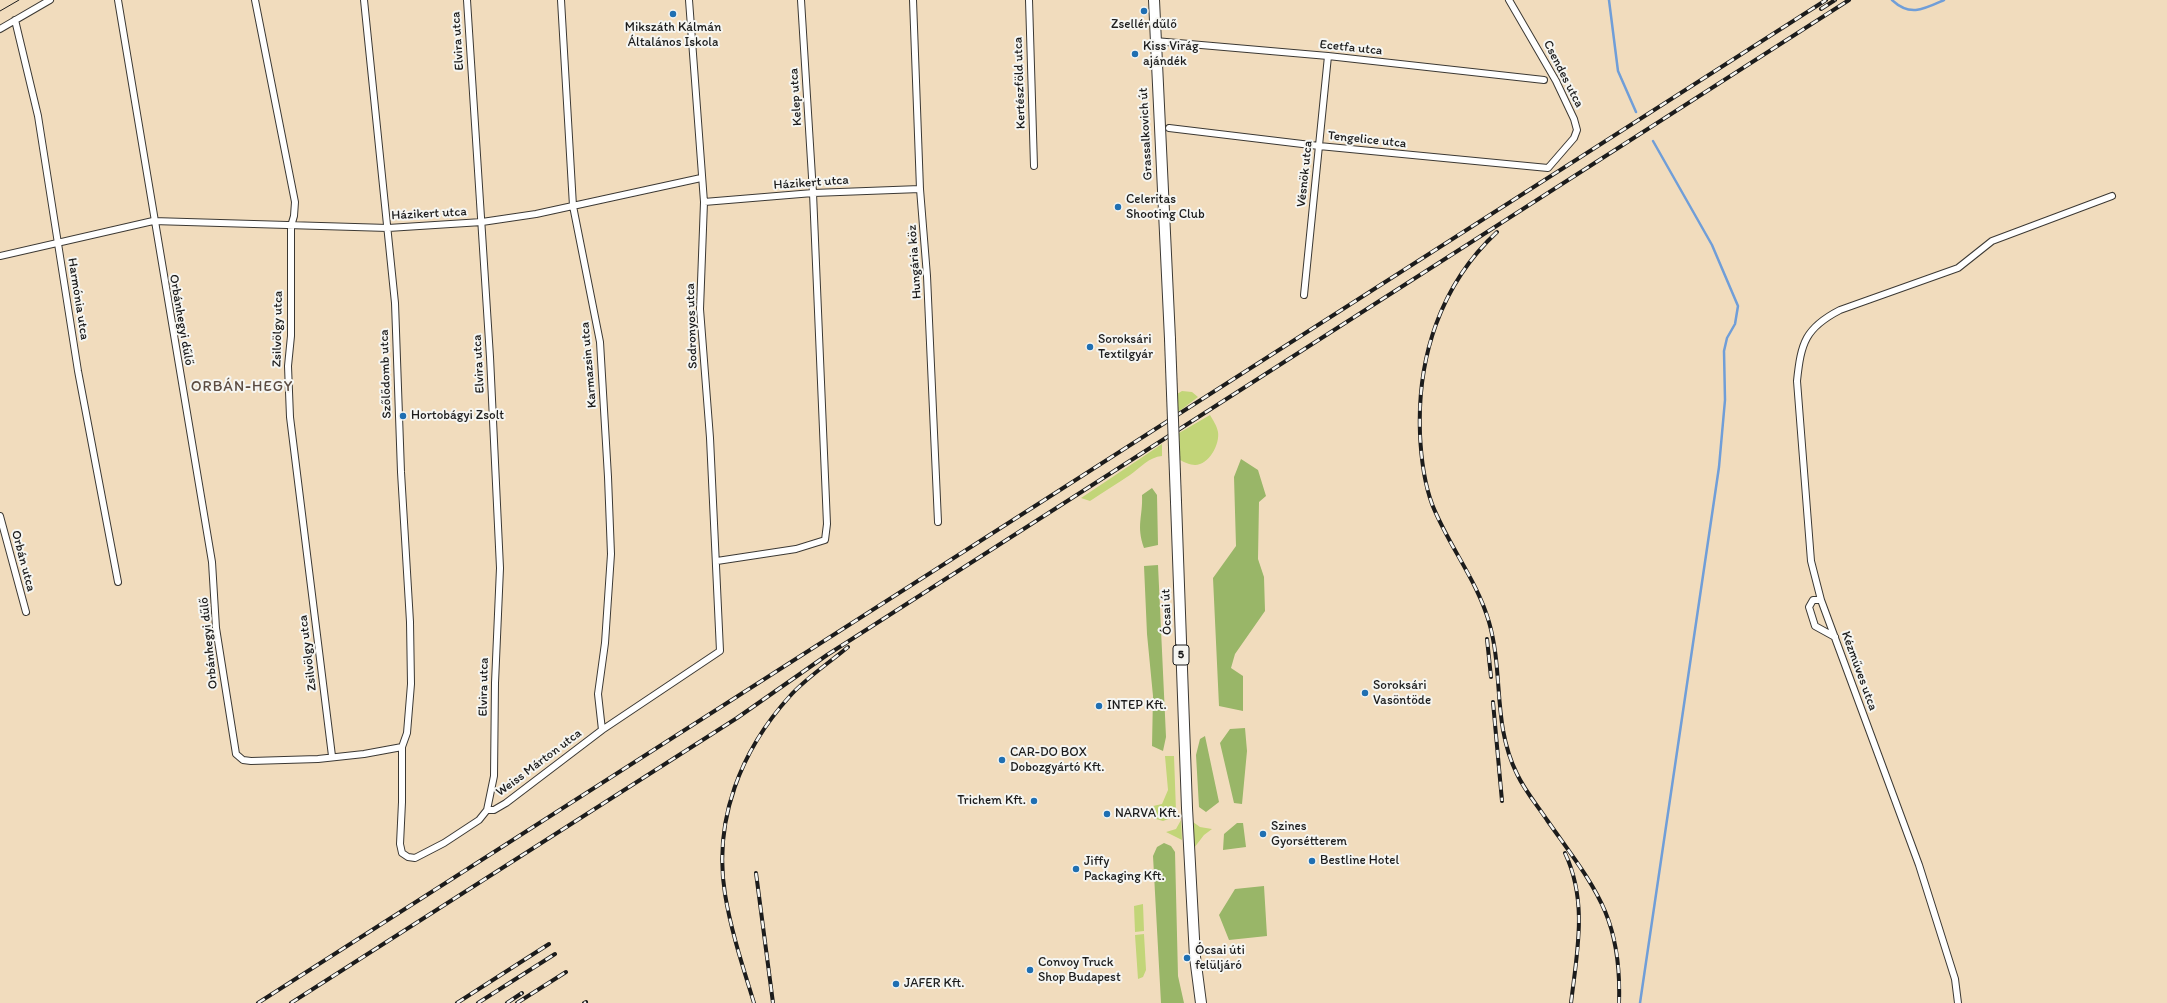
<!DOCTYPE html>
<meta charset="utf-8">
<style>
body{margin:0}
canvas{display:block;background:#f1dcbd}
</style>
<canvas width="2167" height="1003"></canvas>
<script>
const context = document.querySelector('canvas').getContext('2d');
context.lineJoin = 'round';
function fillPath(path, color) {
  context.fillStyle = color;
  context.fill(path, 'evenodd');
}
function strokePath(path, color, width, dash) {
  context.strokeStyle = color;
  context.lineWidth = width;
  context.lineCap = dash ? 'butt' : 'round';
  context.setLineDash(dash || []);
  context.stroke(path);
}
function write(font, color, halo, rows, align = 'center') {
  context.font = font + ' Itim,sans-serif';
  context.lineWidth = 4;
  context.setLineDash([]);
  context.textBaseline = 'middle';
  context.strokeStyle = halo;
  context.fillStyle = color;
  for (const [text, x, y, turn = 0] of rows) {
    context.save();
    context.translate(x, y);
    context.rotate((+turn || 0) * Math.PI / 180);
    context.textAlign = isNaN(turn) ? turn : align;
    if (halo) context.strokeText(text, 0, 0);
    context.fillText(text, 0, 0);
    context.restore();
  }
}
fillPath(new Path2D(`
 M1182 391 1192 392 1198 397 1177 413V394Z
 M1210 415C1213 420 1217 426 1218 432 1220 444 1209 465 1195 465 1190 465 1184 462 1180 460L1179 433Z
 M1162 444V456C1149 457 1140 468 1130 475 1117 484 1103 492 1090 501L1081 498Z
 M1165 756H1174L1176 811 1174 817 1163 821 1156 819 1151 811 1153 806 1162 804 1168 790Z
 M1181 820 1182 840 1166 832 1176 829Z
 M1193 822 1200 827 1212 829 1204 835 1194 848Z
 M1143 904 1144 931 1135 932 1134 906Z
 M1144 934 1146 970 1143 977 1138 979 1135 935Z`), '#c2d578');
fillPath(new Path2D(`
 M1241 459 1258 470 1266 496 1259 502 1258 559 1264 577 1265 611 1235 654 1231 668 1243 676V711L1219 706 1213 578 1236 546 1234 477Z
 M1152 488 1157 495 1158 545 1144 548C1136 525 1143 517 1142 495Z
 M1158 565 1166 737 1163 751 1152 746 1153 696 1147 634 1144 566Z
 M1245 728 1247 751 1242 804 1234 803 1220 743 1230 729Z
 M1205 736 1219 802 1206 812 1199 807 1196 755 1200 739Z
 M1237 823H1243L1246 847 1223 850 1224 834Z
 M1164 843 1171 846 1175 852 1178 976 1184 1003H1161L1153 856 1157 847Z
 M1264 886 1267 936 1229 940 1219 915 1235 889Z`), '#99b668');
strokePath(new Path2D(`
 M1609 0 1618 71 1636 112
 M1892 0C1910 17 1924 9 1944 0
 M1640 1003 1719 467 1725 400 1724 351 1727 338 1735 324 1738 306 1712 245 1653 141`), '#709ed8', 2.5);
const street = new Path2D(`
 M118 0 212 562 216 628 236 754 243 760 251 761 318 759 364 754 402 747
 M255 0 295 202 294 216 291 226V336L288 366 290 417 332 756
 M364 0 395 303 401 472 410 622 411 684 407 733 402 747V802L400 844 402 853 408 857 415 858 444 843 479 820 487 810 494 776 495 683 500 568 490 357 467 0
 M561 0 573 206 600 342 608 477 611 554 605 643 598 694 602 730
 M913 0 920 189 927 276 938 522
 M1029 0 1034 166
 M15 20 38 116 78 371 118 582
 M0 29 50 0
 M1155 41 1328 56 1544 80
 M1169 128 1319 146 1548 168 1574 138 1577 130 1574 119 1556 81 1509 0
 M704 202 813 193 920 189
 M0 256 153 221 388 228 482 222 536 214 701 178
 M1304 295 1328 56
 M0 516 26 612
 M717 561 796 549 825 540 827 524 813 193 801 0
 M1821 600H1813L1809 607 1815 626 1835 637
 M487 810H494L506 803 602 730 720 651 710 438 700 309 704 202 689 0
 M1958 1003 1955 979 1919 865 1821 600 1811 561 1797 381C1801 343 1805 328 1840 310L1958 268 1992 241 2112 196`);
const primary = new Path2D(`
 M1154 0 1170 339
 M1176 502 1187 808 1195 957 1201 1003`);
strokePath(street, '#3c3934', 8);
strokePath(primary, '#3c3934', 12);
strokePath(street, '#fff', 6);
strokePath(primary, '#fff', 10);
strokePath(new Path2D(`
 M0 11 19 0`), '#1c1c1c', 1);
const rail = new Path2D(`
 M1821 9 1835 0
 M1497 232C1440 285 1417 358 1420 434 1421 457 1424 482 1432 504 1448 545 1477 580 1489 622 1504 674 1492 723 1517 774 1525 791 1537 805 1547 820 1594 887 1622 916 1619 1003
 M1487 639 1491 677
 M1493 702 1502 801
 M1565 853C1588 902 1577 952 1571 1003
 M756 873 773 1003
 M258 1003 1826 0
 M291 1003 737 718 827 655 1849 0
 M457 1003 549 944
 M478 1003 555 954
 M507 1003 522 993
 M517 1003 566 972
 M584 1003 586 1002
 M754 1003C743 967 731 931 725 894 713 820 741 750 790 696 806 678 829 663 848 647`);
strokePath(rail, '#1c1c1c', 4);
strokePath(rail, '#f6f6f2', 2.5, [8]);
const primaryBridge = new Path2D(`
 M1170 339 1176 502`);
strokePath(primaryBridge, '#3c3934', 12, []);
strokePath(primaryBridge, '#fff', 10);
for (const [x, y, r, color] of [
 [1144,11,4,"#1f6fb2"],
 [673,14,4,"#1f6fb2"],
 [1135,54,4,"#1f6fb2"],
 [1118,207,4,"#1f6fb2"],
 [1090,347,4,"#1f6fb2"],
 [403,416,4,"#1f6fb2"],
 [1365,693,4,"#1f6fb2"],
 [1099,706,4,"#1f6fb2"],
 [1002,760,4,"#1f6fb2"],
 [1034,801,4,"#1f6fb2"],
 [1107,814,4,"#1f6fb2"],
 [1263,834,4,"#1f6fb2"],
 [1312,861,4,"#1f6fb2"],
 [1076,869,4,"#1f6fb2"],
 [1187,958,4,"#1f6fb2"],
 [1030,970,4,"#1f6fb2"],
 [896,984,4,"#1f6fb2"]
]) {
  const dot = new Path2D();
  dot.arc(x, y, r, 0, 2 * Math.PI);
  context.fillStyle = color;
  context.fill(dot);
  strokePath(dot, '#f6f6f2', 1.5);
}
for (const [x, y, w] of [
 [1181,655,16]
]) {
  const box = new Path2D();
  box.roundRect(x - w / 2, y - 10, w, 20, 3);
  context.fillStyle = '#f6f6f2';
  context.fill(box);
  strokePath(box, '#1c1c1c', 1);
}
write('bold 12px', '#1c1c1c', null, [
 ["5",1181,655]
]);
write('13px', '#1c1c1c', '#f6f6f2', [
 ["Zsellér dűlő",1144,25,"center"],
 ["Mikszáth Kálmán",673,28,"center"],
 ["Általános Iskola",673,43,"center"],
 ["Kiss Virág",1143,47],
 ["ajándék",1143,62],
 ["Celeritas",1126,200],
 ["Shooting Club",1126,215],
 ["Soroksári",1098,340],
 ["Textilgyár",1098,355],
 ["Hortobágyi Zsolt",411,416],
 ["Soroksári",1373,686],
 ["Vasöntöde",1373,701],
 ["INTEP Kft.",1107,706],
 ["CAR-DO BOX",1010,753],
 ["Dobozgyártó Kft.",1010,768],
 ["Trichem Kft.",1026,801,"right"],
 ["NARVA Kft.",1115,814],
 ["Szines",1271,827],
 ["Gyorsétterem",1271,842],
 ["Bestline Hotel",1320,861],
 ["Jiffy",1084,862],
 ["Packaging Kft.",1084,877],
 ["Ócsai úti",1195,951],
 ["felüljáró",1195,966],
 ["Convoy Truck",1038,963],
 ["Shop Budapest",1038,978],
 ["JAFER Kft.",904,984]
], 'left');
write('13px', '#1c1c1c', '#f6f6f2', [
 ["Elvira utca",458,41,-94],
 ["Ecetfa utca",1351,48,6],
 ["Csendes utca",1563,74,63],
 ["Kertészföld utca",1020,83,-92],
 ["Kelep utca",796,97,-94],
 ["Grassalkovich út",1146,134,-93],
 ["Tengelice utca",1367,140,6],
 ["Vésnök utca",1305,174,-84],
 ["Házikert utca",811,183,-4],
 ["Házikert utca",429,214,-3],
 ["Hungária köz",915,262,-94],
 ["Harmónia utca",78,299,81],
 ["Orbánhegyi dűlő",181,320,80],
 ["Sodronyos utca",692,326,-92],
 ["Zsilvölgy utca",278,329,-89],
 ["Elvira utca",479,364,-93],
 ["Karmazsin utca",589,365,-95],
 ["Szőlődomb utca",386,374,-92],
 ["Orbán utca",23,561,75],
 ["Ócsai út",1167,612,-92],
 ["Orbánhegyi dűlő",209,643,-96],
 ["Zsilvölgy utca",308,653,-97],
 ["Kézműves utca",1859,671,70],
 ["Elvira utca",484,687,-89],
 ["Weiss Márton utca",539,763,-37]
]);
context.letterSpacing = '1px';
write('15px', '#5b4b41', '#f6f6f2', [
 ["ORBÁN-HEGY",242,387]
]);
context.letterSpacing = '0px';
</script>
